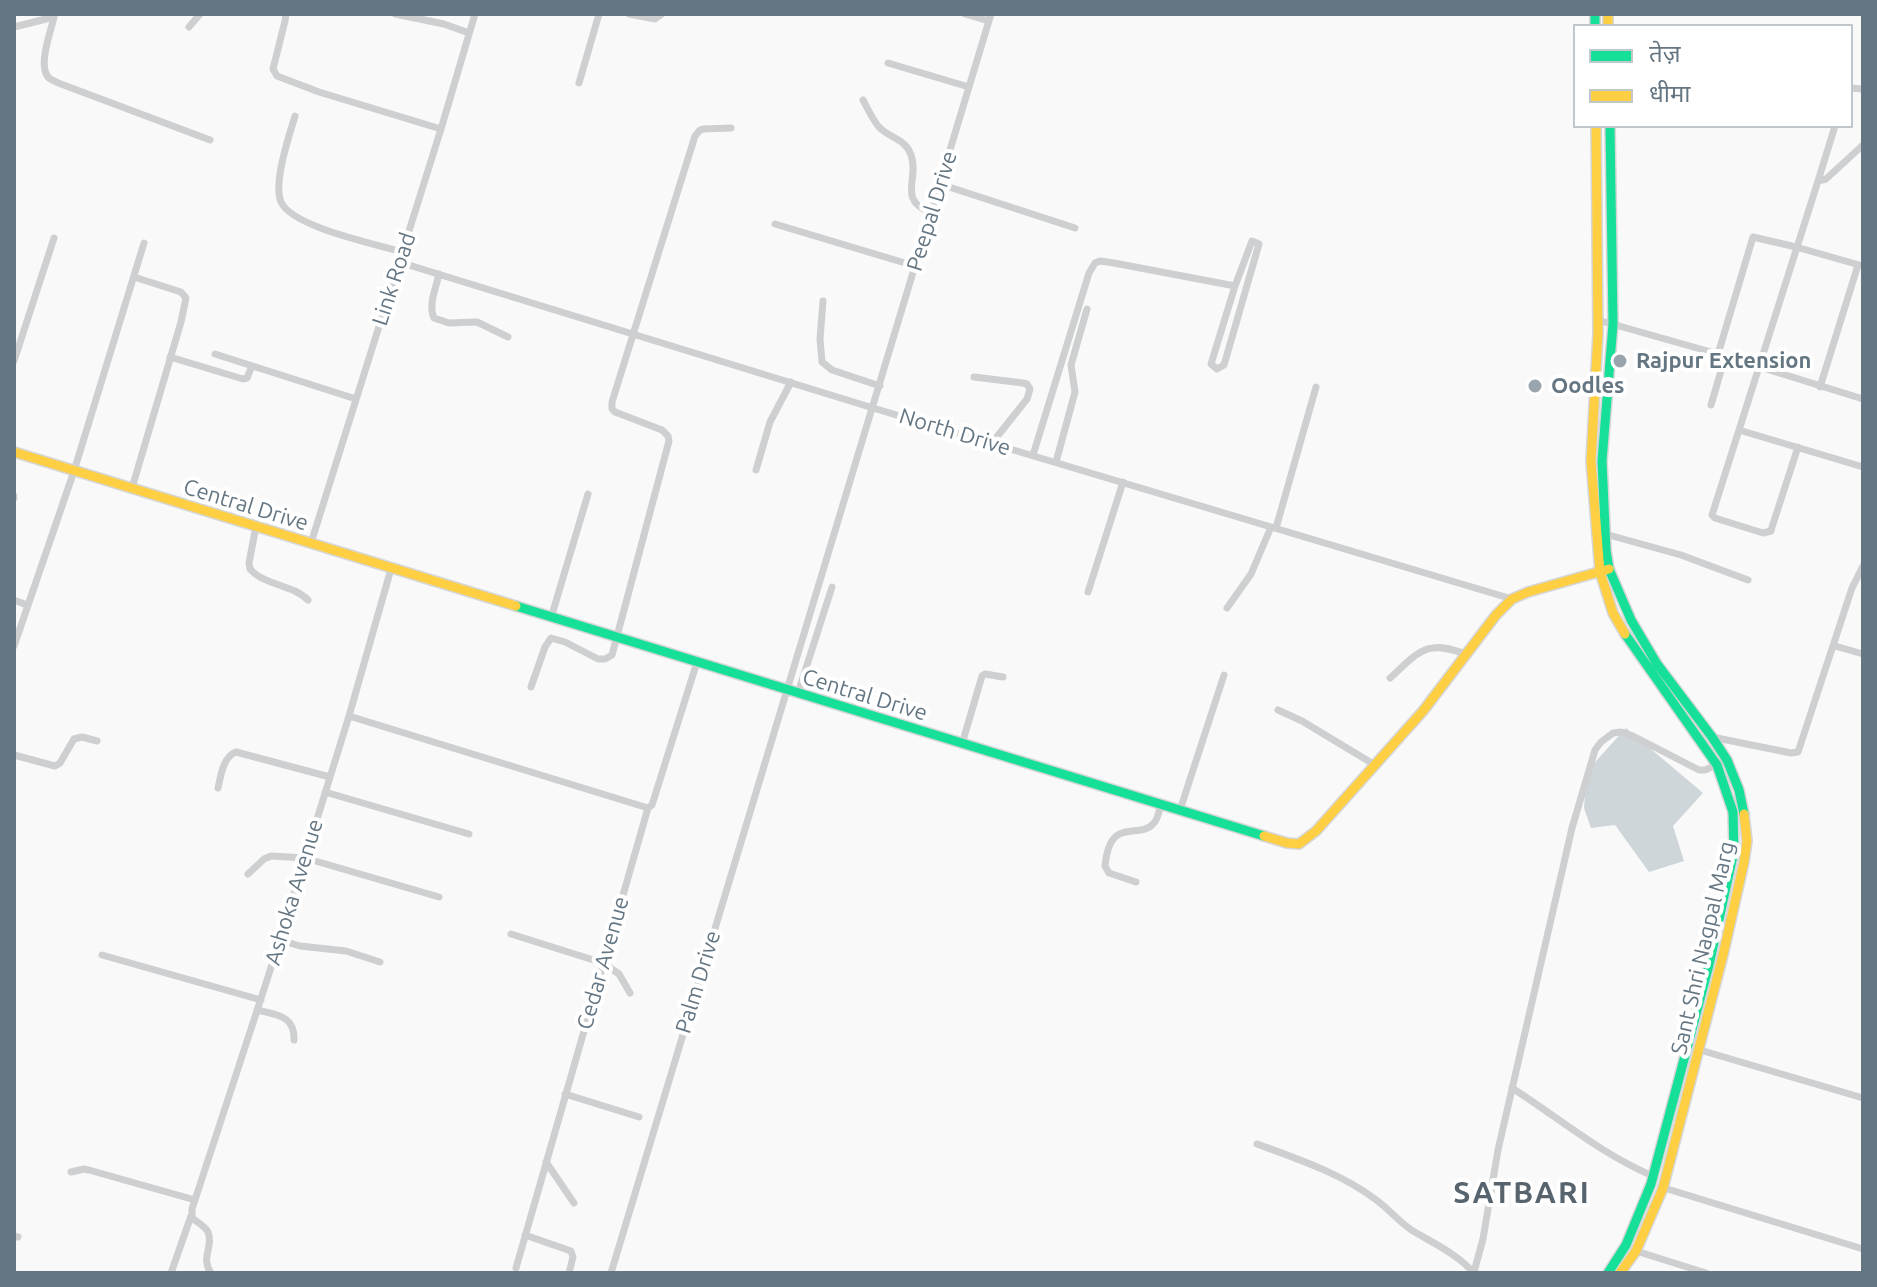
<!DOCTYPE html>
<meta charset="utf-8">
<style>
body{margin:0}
#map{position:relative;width:1877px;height:1287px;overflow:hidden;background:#f9f9f9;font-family:Ubuntu,"Noto Sans Devanagari",sans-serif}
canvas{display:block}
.frame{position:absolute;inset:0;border:16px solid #657683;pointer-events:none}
.legend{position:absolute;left:1573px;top:24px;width:280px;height:104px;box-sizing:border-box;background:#fff;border:2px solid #c1c8cd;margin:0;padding:10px 14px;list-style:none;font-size:24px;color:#657683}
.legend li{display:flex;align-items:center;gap:16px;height:40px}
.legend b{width:40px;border:2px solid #c1c8cd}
</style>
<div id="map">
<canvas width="1877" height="1287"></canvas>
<div class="frame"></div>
<ul class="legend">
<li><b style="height:10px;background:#16e098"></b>तेज़</li>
<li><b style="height:10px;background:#ffcf43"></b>धीमा</li>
</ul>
</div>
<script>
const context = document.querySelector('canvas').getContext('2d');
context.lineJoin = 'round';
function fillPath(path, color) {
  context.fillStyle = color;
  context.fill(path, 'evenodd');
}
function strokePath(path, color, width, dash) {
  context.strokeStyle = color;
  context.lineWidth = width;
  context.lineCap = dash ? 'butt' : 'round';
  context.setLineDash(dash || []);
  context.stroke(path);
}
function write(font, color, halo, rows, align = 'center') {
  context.font = font + ' Ubuntu,sans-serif';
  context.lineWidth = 8;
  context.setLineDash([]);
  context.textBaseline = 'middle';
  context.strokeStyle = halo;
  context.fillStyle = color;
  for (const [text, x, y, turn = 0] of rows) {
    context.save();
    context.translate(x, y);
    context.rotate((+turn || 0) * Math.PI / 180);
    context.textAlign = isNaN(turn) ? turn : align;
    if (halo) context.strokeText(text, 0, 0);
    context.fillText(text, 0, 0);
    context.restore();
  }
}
fillPath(new Path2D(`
 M1626 728 1703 793 1673 826 1684 861 1649 872 1615 825 1591 828 1584 808 1587 771Z`), '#ced6d9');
const fast = new Path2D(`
 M1595 14V26
 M1610 126 1613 324 1602 461 1606 550 1609 569 1631 620 1657 664 1712 737 1727 760 1739 790 1744 814
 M516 606 1264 836
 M1608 1273 1626 1245 1651 1184 1709 965 1734 851 1733 812 1717 765 1625 634`);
const slow = new Path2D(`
 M1608 14V26
 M1596 126 1598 333 1591 461 1600 572 1613 613 1625 634
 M14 452 516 606
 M1264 836 1287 843 1299 844 1316 831 1423 711 1496 615 1512 599 1528 592 1609 569
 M1620 1273 1636 1251 1663 1188 1723 955 1744 862 1747 841 1744 814`);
strokePath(fast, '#d5d6d7', 12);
strokePath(slow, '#d5d6d7', 12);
strokePath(new Path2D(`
 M286 14 285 21 273 69 277 76 319 92 441 129
 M395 14 444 24 469 33
 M629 14 655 19 662 14
 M965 14 989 21
 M54 17C51 31 37 67 49 78 50 79 60 84 61 84L210 140
 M14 27 54 17
 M189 27 200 14
 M888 63 969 87
 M579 83 599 14
 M1851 88 1863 89
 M863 100C868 109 872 119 879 127 889 138 906 139 911 155 920 179 896 200 932 213
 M295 116C289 136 273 183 281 202 292 227 376 244 402 252
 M1863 145 1826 179 1818 181 1739 430 1863 467
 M1818 181 1835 126
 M940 184 1075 228
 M775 224 915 266
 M1252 241 1259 244 1224 365 1217 369 1211 364 1235 286Z
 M399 262 873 408 1512 599
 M439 274C436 288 428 305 434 318L449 323 477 322 508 337
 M823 301 820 339 822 362 832 370 880 386
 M1598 320 1718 354 1863 399
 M215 354 356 399
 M1718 354 1753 237 1796 247 1863 266
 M170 357 243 379 247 378 252 366
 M14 361 54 238
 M974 377 1023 383 1027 384 1030 389 1027 399 992 443
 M1820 387 1858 265
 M1711 405 1725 357
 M1739 430 1712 515 1715 518 1763 533 1771 531 1772 527 1798 447
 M1033 455 1089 273 1095 263 1100 261 1114 263 1235 286
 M1056 462 1075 392 1071 365 1087 309
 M756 470 770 422 791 382
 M132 488 181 322 186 298 181 292 134 277
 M14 496V498
 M256 526 249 563 250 569C265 586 292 584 308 600
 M1276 528 1316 387
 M1605 534 1681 555 1748 580
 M311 543 441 129 475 14
 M1088 592 1123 482
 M14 600 27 605
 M1227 608 1251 574 1271 527
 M551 618 588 494
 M14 646 74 471 144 243
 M1835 646 1863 654
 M1390 678C1402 668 1417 649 1433 648 1444 646 1456 651 1466 654
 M531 687 545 647 551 638 565 642 598 659H605L612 655 669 441 668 436 662 430 615 412 612 409V402L695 136 700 130 704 129 731 128
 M798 693 832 587
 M1278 710 1302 721 1375 765
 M349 716 648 808
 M1712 737 1791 753 1798 752 1852 588 1863 566
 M962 744 982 676 985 674 1003 677
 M14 755 55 766 60 763 74 739 82 737 97 741
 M218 788C221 775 223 757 236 752L330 777
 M325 792 469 834
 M1180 810 1224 675
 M248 874 264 859 271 856 305 858 439 897
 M1136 882 1109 873 1105 866C1110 814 1139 841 1154 823 1158 819 1159 810 1161 805
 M511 934 603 963 619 974 630 993
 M280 940 300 946 346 951 380 962
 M102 955 261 1000
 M257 1010C276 1015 295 1015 294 1040
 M1700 1050 1863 1098
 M1512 1088C1559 1118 1601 1154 1653 1176
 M565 1094 639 1117
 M1257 1144C1298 1159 1340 1173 1375 1199 1389 1209 1399 1222 1413 1231 1435 1244 1457 1254 1474 1273
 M546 1162 574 1203
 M71 1172 84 1169 89 1170 195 1200
 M1661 1187 1863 1249
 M525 1235 571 1251 573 1257 569 1273
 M14 1236 18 1237
 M1636 1251 1706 1273
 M516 1268 648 808 652 805 697 662
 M1474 1272 1483 1239 1498 1150 1572 828 1595 750 1601 742 1613 733 1621 732 1633 736 1699 770H1705L1721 763
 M171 1273 191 1216
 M211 1273C200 1257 214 1247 208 1232 205 1226 197 1222 192 1218V1209L268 977 349 716 391 569
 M611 1273 991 14`), '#cecfd0', 7);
strokePath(fast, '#16e098', 9);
strokePath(slow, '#ffcf43', 9);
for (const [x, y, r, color] of [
 [1620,361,8,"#99a4ac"],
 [1535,386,8,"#99a4ac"]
]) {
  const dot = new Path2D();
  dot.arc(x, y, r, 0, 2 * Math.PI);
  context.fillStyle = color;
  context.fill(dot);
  strokePath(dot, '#fff', 3);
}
write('22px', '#657683', '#fff', [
 ["Peepal Drive",932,211,-73],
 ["Link Road",394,279,-72],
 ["North Drive",955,432,17],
 ["Central Drive",246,505,17],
 ["Central Drive",865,695,17],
 ["Ashoka Avenue",294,892,-73],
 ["Sant Shri Nagpal Marg",1703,948,-77],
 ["Cedar Avenue",603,963,-74],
 ["Palm Drive",698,982,-73]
]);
write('bold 22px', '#657683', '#fff', [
 ["Rajpur Extension",1636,361],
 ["Oodles",1551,386]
], 'left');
context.letterSpacing = '2px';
write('bold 30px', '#57646e', '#fff', [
 ["SATBARI",1522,1193]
]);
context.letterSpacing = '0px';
</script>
